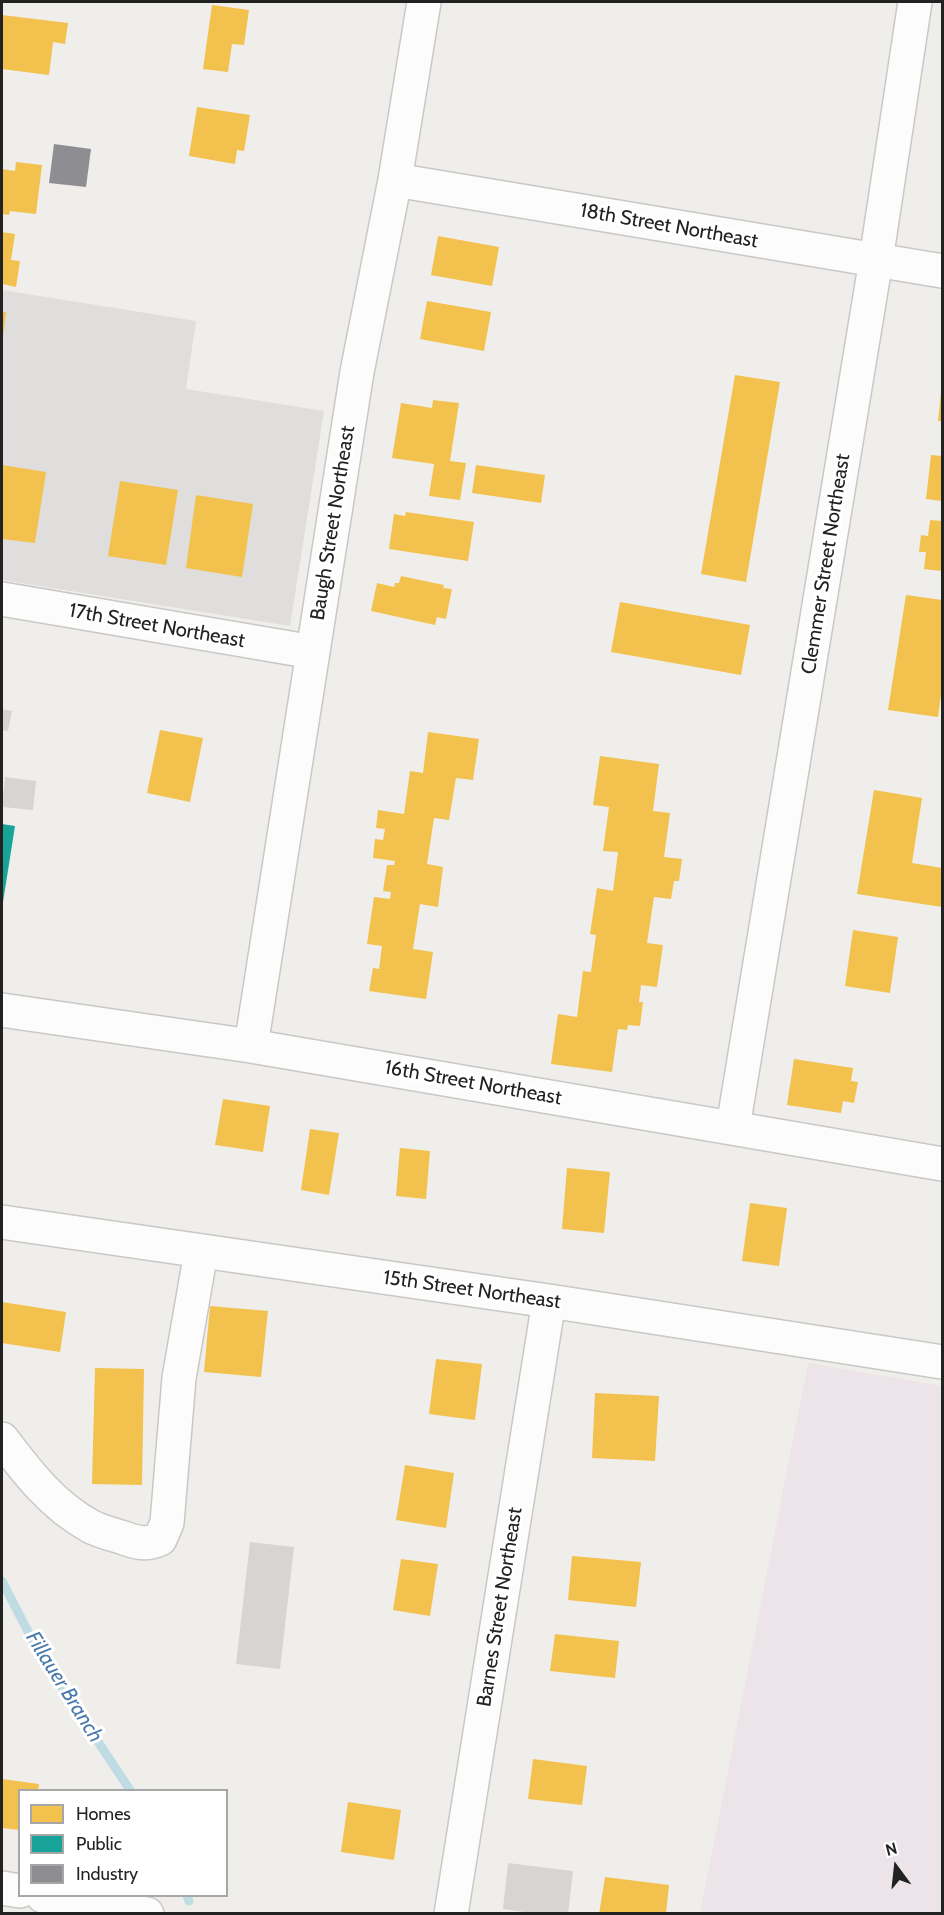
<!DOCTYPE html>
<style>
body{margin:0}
#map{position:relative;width:944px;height:1915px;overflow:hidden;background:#f0eeeb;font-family:Cabin,sans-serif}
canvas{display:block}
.frame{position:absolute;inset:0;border:3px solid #222;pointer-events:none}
.legend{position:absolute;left:18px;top:1789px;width:210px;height:108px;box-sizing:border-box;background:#fff;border:2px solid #a7a7a7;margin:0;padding:8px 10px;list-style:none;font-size:18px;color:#222}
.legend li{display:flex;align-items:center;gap:12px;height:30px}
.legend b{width:30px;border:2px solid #a7a7a7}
.north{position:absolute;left:866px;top:1837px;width:60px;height:60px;-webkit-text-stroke:4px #fff;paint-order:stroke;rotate:345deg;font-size:16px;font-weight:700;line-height:24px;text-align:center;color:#222}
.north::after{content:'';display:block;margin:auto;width:21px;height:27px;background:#222;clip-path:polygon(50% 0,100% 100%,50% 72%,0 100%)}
</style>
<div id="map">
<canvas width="944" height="1915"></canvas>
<div class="frame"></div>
<ul class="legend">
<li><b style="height:16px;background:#f2c14e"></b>Homes</li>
<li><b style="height:16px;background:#17a398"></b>Public</li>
<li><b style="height:16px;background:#8d8d92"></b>Industry</li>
</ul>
<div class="north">N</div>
</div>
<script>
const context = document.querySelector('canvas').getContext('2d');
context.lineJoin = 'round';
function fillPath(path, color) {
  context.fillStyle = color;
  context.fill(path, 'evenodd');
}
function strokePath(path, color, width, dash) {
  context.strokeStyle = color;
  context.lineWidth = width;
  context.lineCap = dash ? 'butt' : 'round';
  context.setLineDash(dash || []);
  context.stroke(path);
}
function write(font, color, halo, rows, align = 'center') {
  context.font = font + ' Cabin,sans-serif';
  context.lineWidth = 6;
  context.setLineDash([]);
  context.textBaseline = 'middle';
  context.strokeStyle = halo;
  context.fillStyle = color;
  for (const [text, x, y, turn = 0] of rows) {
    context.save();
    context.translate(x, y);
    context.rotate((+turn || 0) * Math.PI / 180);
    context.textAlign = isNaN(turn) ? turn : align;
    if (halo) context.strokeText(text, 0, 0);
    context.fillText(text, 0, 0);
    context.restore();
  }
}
fillPath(new Path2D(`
 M2 290 196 321 186 389 324 411 290 626 2 580Z`), '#dfdedc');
fillPath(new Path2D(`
 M808 1363 942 1386V1913H700Z`), '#ede4e9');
fillPath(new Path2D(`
 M212 5 249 10 244 45 232 44 228 72 203 69Z
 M2 15 68 23 65 44 53 42 49 75 2 69Z
 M197 107 250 115 244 151 237 150 235 164 189 156Z
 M16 162 42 165 36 214 10 211 9 215 2 214V169L15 171Z
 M2 232 15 234 11 260 20 261 16 287 2 284Z
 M438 236 499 247 492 286 431 275Z
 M427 301 491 312 484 351 420 339Z
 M2 312H6L3 336H2Z
 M735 375 780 382 746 582 701 574Z
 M941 392H942V421H938Z
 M433 400 459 403 450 461 466 463 460 500 429 496 434 464 392 458 401 403 432 408Z
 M931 455 942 456V501L926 499Z
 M2 465 46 472 35 543 2 539Z
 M476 465 545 475 541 503 472 493Z
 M120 481 178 490 166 565 108 556Z
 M196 495 253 504 242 577 186 568Z
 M406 512 474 522 468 561 389 549 394 514 405 516Z
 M930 520 942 521V571L924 569 926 552H919L921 535 928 536Z
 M401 576 444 585 443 588 452 589 446 619 437 617 435 625 371 611 377 583 394 587 395 583H399Z
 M906 595 942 600V688L938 717 888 710Z
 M620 602 750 625 741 675 611 652Z
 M160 730 203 738 190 802 147 793Z
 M428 732 479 739 473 780 456 778 449 820 434 818 427 864 443 867 438 907 420 904 413 949 433 952 426 999 369 991 373 968 379 969 382 946 367 944 374 897 390 899 391 892 383 891 387 865H394L395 861 373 858 375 839 383 840 385 829 376 828 378 810 404 814 410 771 423 773Z
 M600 756 659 764 653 811 670 813 664 857 682 859 679 881H674L671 899 654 897 647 943 663 945 657 987 641 985 639 1002H643L640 1026 628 1025 627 1030 618 1029 612 1072 551 1064 558 1014 577 1017 583 971 591 972 596 935 590 934 597 888 613 891 618 852 603 851 609 807 593 805Z
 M874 790 922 798 912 863 942 868V907L857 894Z
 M853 930 898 937 890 993 845 986Z
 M794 1059 853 1068 851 1081 858 1082 854 1103 843 1101 841 1113 787 1105Z
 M223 1099 270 1106 263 1152 215 1145Z
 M310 1129 339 1133 329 1195 301 1190Z
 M400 1148 430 1151 426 1199 396 1196Z
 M567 1168 610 1172 604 1233 562 1229Z
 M750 1203 787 1208 779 1266 742 1261Z
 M2 1302 66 1312 60 1352 2 1343Z
 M210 1306 268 1311 261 1377 204 1372Z
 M436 1359 482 1364 475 1420 429 1414Z
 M95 1368 144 1369 142 1485 92 1484Z
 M595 1393 659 1396 655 1461 592 1458Z
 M405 1465 454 1473 446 1528 396 1520Z
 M572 1556 641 1562 636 1607 568 1600Z
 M401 1559 438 1564 430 1616 393 1610Z
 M555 1634 619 1641 615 1678 550 1671Z
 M533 1759 587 1766 582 1805 528 1799Z
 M2 1779 39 1784 38 1790H20V1830L2 1828Z
 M348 1802 401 1810 394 1860 341 1852Z
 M605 1877 669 1885 666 1914H599Z`), '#f2c14e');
fillPath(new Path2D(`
 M2 824 15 826 3 902H2Z`), '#17a398');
fillPath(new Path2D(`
 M54 144 91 149 86 187 49 183Z`), '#8d8d92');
strokePath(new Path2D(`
 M2 1581 38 1651 130 1790
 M187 1896 189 1901`), '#bfdbe3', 9);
fillPath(new Path2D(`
 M2 709 12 711 8 731 2 730Z
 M5 777 36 781 33 810 2 807Z
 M250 1542 294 1547 280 1669 236 1664Z
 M508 1863 573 1871 568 1914H538L503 1909Z`), '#d7d4d2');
const minor = new Path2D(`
 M395 180 942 271
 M2 599 313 652
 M2 1010 251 1046 942 1164
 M251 1046 357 372 395 180 424 2
 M733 1127 876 260 915 2
 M2 1222 549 1301 942 1362
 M2 1439C27 1472 52 1505 90 1526 99 1531 111 1534 121 1537 135 1542 146 1546 160 1539L167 1523 179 1378 201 1252
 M2 1888 20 1891
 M43 1896 147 1914
 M451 1914 549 1301`);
strokePath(minor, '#c9c8c7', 36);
strokePath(minor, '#fdfcfc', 33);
write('20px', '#222', '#fff', [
 ["18th Street Northeast",669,226,10],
 ["Baugh Street Northeast",333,523,-81],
 ["Clemmer Street Northeast",826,564,-81],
 ["17th Street Northeast",157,626,10],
 ["16th Street Northeast",473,1083,10],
 ["15th Street Northeast",472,1290,8],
 ["Barnes Street Northeast",500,1607,-81]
]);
write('italic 21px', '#4a7aab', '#fff', [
 ["Fillauer Branch",64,1687,58]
]);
</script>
